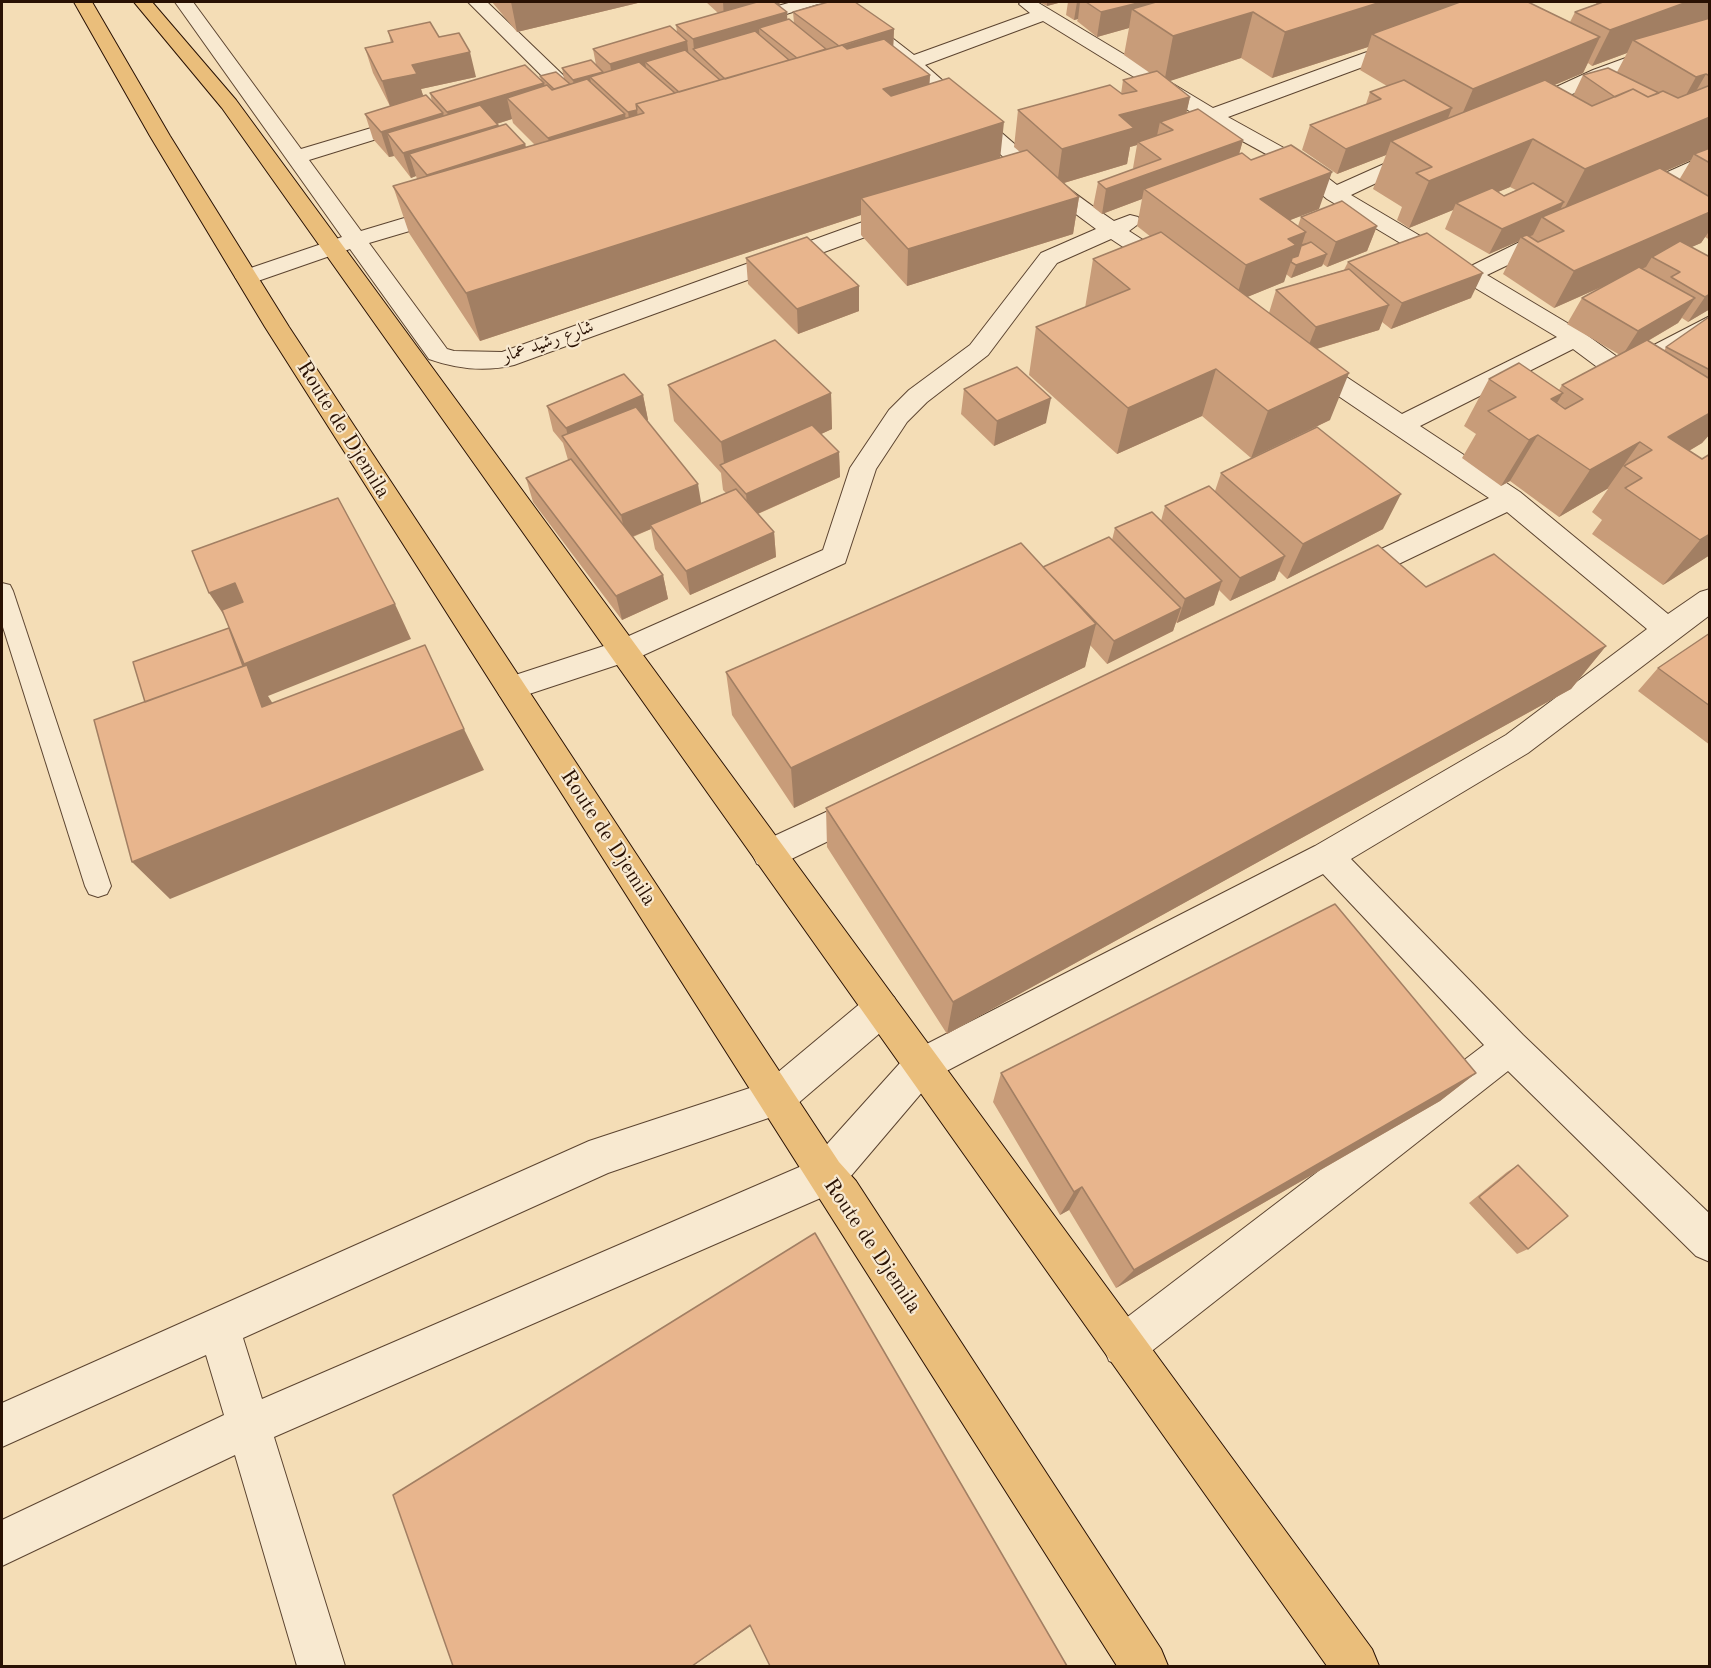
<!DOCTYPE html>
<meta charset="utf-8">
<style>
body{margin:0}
#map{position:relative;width:1711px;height:1668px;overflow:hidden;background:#f4ddb6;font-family:"Old Standard TT",serif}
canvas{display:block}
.frame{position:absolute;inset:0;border:3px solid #291103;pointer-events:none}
</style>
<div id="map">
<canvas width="1711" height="1668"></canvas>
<div class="frame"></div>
</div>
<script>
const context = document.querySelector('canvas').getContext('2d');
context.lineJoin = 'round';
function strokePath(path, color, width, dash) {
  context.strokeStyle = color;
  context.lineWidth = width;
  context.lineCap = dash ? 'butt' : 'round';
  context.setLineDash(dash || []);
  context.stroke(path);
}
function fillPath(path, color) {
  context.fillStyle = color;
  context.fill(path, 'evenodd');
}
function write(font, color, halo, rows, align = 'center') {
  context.font = font + ' "Old Standard TT",Amiri,serif';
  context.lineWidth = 4.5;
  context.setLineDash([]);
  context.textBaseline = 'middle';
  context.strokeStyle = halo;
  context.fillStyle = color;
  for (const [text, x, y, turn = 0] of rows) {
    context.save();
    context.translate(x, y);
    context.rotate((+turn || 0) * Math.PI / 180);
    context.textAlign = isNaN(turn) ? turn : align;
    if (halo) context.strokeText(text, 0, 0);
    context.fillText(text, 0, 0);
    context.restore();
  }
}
const lane = new Path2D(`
 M2 583 10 585 13 591 111 886 107 894 98 897 89 894 85 886 2 624Z`);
const street = new Path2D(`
 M175 2H193L301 149 408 117H422L425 121 422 125 309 160 361 231 441 207H457L460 212 457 217 369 243 447 349 454 351 502 352 896 210H912L915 215 912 220 514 365C485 372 457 369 429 359L350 249 255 282H239L235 277 239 272 342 237Z
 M468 2H487L563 75 566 79 563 83H549Z
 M792 2H837L887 34 914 55 1030 13 1019 4 1021 2H1037L1213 108 1400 40H1414L1417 44 1414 48 1228 117 1302 158 1337 185 1413 151H1427L1431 155 1427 159 1351 195 1471 266 1546 229H1562L1565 234 1562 239 1487 275 1584 333 1623 361 1710 316V333L1640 372 1710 413V433L1701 431 1612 378 1573 349 1420 426 1520 492 1668 614 1700 592 1710 589V615L1528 753 1351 859 1523 1035 1710 1214V1262L1696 1256 1508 1071 1139 1361 1124 1367 1109 1361 1103 1346 1109 1331 1484 1045 1323 874 935 1077 839 1190 274 1437 345 1666H297L235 1455 2 1566V1520L224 1415 206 1355 2 1447V1403L589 1141 765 1083 868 997 881 992 894 997 899 1009 894 1021 789 1111 608 1173 243 1338 262 1399 811 1162 909 1053 1315 846 1506 735 1647 629 1507 512 1359 583 1349 586 1339 583 1335 576 1339 569 1489 498 1297 368 1294 362 1297 356 1306 354 1315 356 1402 414 1557 337 1327 199 1288 166 1204 120 1043 21 925 65C987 119 1045 175 1114 221L1130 215 1138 217 1141 222 1129 231 1180 264 1184 269 1180 274H1164L1111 239 1057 263 988 355 927 402 907 422 876 469 845 563 635 659 511 700 500 696 496 688 500 680 613 643 823 550 850 468 889 410 909 390 970 345 1041 253 1096 229 1022 174 909 71 895 75 888 73 885 69 898 61 847 23 818 4 742 28 733 22 735 18Z
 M1710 27V40L1607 78 1529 114H1515L1512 110 1515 106 1593 70Z
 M1710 153V167L1641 201H1625L1622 196 1625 191Z
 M867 793 878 797 883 807 878 817 781 864 769 868 757 864 752 854 757 844Z`);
const primary = new Path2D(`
 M74 2H92L170 136 289 327 839 1162 856 1181 1161 1649 1168 1666H1117L265 327 150 136Z
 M134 2H152L236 100 1372 1649 1379 1666H1327L222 108Z`);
strokePath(lane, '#5c4430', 2);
strokePath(street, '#5c4430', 2);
strokePath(primary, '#291103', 2);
fillPath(lane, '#f8e9d0');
fillPath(street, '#f8e9d0');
fillPath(primary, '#eabe7b');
fillPath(new Path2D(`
 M492 2H642L517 32Z
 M706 2H779L780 5H779L788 20 794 23 793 12 894 29 893 46 930 75 929 84 1000 158 1020 152 1014 147 1018 110 1121 94 1123 80 1150 73 1124 55 1129 28 1097 37 1077 21 1078 19 1074 20 1066 15 1068 2H1528L1570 22 1575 12 1596 4 1597 2H1710V240L1705 237 1701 243 1691 247 1710 309 1688 322 1682 318 1678 323 1648 341 1664 351 1666 347 1710 317V434L1702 443 1689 451 1702 459 1710 454V555L1663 585 1592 534 1602 520 1592 512 1608 489H1607L1559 517 1510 481 1501 486 1462 458 1476 434 1464 426 1489 379 1559 390 1562 385 1620 355 1567 324 1582 298 1604 286 1554 308 1503 274 1519 241 1489 254 1445 229 1453 210 1409 228 1397 220 1402 207 1373 189 1386 155 1337 174 1302 150 1310 125 1366 104 1370 92 1387 86 1360 70 1368 47 1272 78 1241 58 1169 81 1190 97 1186 113 1243 140 1239 154 1319 209 1290 220 1298 226 1301 217 1377 226 1367 251 1327 267 1323 264 1322 266 1291 278 1286 274 1284 282 1247 297 1269 313 1276 290 1344 270 1348 262 1471 298 1391 329 1382 322 1379 330 1317 349 1330 420 1251 458 1202 416 1117 454 1029 375 1036 327 1085 308 1093 259 1151 237 1137 226 1142 199 1102 214 1093 207 1098 182 1135 169 1133 168 1137 145 1130 147 1127 164 1064 183 1079 197 1073 234 907 286 861 235V215L480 341 409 233 393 186 417 179 416 176 411 178 394 156 389 157 373 139 365 114 395 105 390 106 373 73 365 48 391 43 388 31 439 37 476 77 421 89 423 96 432 102 430 93 541 80 540 76 564 79 562 68 596 65 593 49 677 32 676 25 718 13ZM1627 53 1617 72 1583 75 1573 96 1554 85 1583 73 1588 63 1592 66ZM512 119 513 123 535 145 526 147 525 144 498 126 497 124ZM1691 160 1679 180 1665 171ZM1510 187 1516 190 1504 196 1498 192Z
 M1039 2H1062L1047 6Z
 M746 258 859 286V311L798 334 748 284Z
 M668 385 831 393 832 429 821 434 839 452 840 477 758 514 774 532 776 557 690 595 655 549 651 529 633 537 663 575 668 599 622 620 533 502 526 478 568 460 563 443 553 431 547 406 643 395 648 420 647 421 701 503 726 493 723 490 721 473 674 421Z
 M964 389 1046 423 994 446 961 414Z
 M1221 473 1383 529 1287 579 1279 571 1275 580 1230 601 1219 590 1214 605 1177 623 1176 622 1173 631 1107 664 1090 645 1085 667 794 808 732 715 726 672 1043 567 1112 540 1115 528 1161 521 1165 506 1215 491Z
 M1426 587 1606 646 1571 689 947 1034 827 847 826 808Z
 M1710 633V745L1638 691 1658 668Z
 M1001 1073H1476L1440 1101 1116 1288 1069 1210 1060 1215 993 1102Z
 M1518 1165 1528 1249 1517 1254 1469 1203 1507 1172Z`), '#c89c79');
fillPath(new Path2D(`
 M511 2H642L517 32Z
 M723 2H779L780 5 724 19Z
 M1047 2H1062L1047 6Z
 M1077 2H1080L1078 19 1074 20Z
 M1142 2H1156L1132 9 1129 28 1097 37 1101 12Z
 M1381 2H1468L1372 34 1368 47 1272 78 1285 32Z
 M1687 2H1710V22L1633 40 1627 53 1592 66 1610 30Z
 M787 12 788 36 759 28 760 45 694 50 693 39Z
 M1253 12 1241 58 1164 83 1173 36Z
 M894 29 893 53 839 71V47Z
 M1600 37 1583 73 1457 126 1473 89Z
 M687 41 690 65 645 62 648 78 614 89 610 64Z
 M470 52 476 77 421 89 424 98 390 106 382 81 412 65Z
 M603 72 605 85 590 77 592 88 575 93 573 80Z
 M1706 74 1685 110 1676 113 1696 77Z
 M930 75 927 122 882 136 883 89Z
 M544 83 549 107 507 98 512 119 454 137 447 112Z
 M1190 97 1182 133 1173 130 1160 122 1156 140 1138 142 1137 145 1130 147 1127 164 1057 185 1062 149 1110 111Z
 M1452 108 1442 133 1391 141 1386 155 1337 174 1346 149Z
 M637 110 640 135 632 137 628 112Z
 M443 113 450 138 498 125 504 150 409 154 416 176 411 178 403 153 387 133 394 156 389 157 381 132Z
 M625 114 629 139 554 164 548 138Z
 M1710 117V152L1694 154 1691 160 1560 217 1585 169Z
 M1004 122 999 169 861 198V215L480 341 466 293Z
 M1533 139 1510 187 1462 207 1456 203 1453 210 1409 228 1429 181Z
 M1243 140 1236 165 1144 189 1142 199 1102 214 1106 189Z
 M525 144 531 169 427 175Z
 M1332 172 1319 209 1249 236 1260 199Z
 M1079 197 1073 234 907 286 908 249Z
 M1564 202 1553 224 1542 217 1533 235 1524 239 1521 237 1519 241 1489 254 1502 229Z
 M1710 212V230L1701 243 1660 261 1652 257 1646 267 1554 308 1574 271Z
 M1377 226 1367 251 1327 267 1336 242Z
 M1306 232 1302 244 1307 243 1303 255 1291 262 1284 282 1235 302 1246 265 1288 239Z
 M1327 254 1322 266 1291 278 1296 265Z
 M1483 273 1471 298 1391 329 1402 303Z
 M859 286V311L798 334 797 309Z
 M1710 294V309L1688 322 1705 297Z
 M1695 298 1678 323 1622 356 1638 331Z
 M1389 305 1379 330 1306 352 1316 327Z
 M1216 369 1202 416 1117 454 1128 408Z
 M1349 373 1330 420 1251 458 1268 411Z
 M831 393 832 429 730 476 725 470 721 442Z
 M1563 393 1510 481 1501 486 1529 440 1551 399Z
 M643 395 648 420 574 452 571 449 566 428Z
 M1051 398 1046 423 994 446 997 421Z
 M1710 413V434L1702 443 1641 479 1668 437Z
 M1640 442 1607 489 1559 517 1590 470Z
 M839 452 840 477 748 518 746 494Z
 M698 484 702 508 650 525 651 529 626 539 621 515Z
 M1401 494 1383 529 1287 579 1303 544Z
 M774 532 776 557 690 595 686 571Z
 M1710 534V555L1663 585 1700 540Z
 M1285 556 1275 580 1230 601 1240 578Z
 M663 575 668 599 622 620 616 596Z
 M1222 581 1214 605 1177 623 1185 599Z
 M235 583 257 618 232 627 209 593Z
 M395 604 411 639 268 696 275 707 170 743 229 628Z
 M1181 608 1173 631 1107 664 1114 641Z
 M1096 624 1085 667 794 808 791 768Z
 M1606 646 1571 689 947 1034 953 1002Z
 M464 729 484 770 170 899 132 862Z
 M1476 1073 1440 1101 1116 1288 1134 1270Z
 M1082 1187 1069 1210 1060 1215 1074 1192Z
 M758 1621 693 1666H692L750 1625Z`), '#a27f63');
const building = new Path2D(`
 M757 2H774L787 12 693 39 676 25Z
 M828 2H855L894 29 839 46 793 12Z
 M1086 2H1142L1101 12Z
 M1156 2H1381L1285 32 1253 12 1173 36 1132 9Z
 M1460 2H1528L1600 37 1473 89 1372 34Z
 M1603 2H1687L1610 30 1575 12Z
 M1710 18V76L1706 74 1696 77 1633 40Z
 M789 19 826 49 797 58 759 28Z
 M430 22 439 37 459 33 470 52 412 65 417 74 382 81 365 48 393 42 388 31Z
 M670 26 687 41 610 64 593 49Z
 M755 31 789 60 725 79 693 49Z
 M884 39 930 75 883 89 891 96 949 78 1004 122 466 293 393 186 644 113 636 104 842 45 847 49Z
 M685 50 720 80 679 92 645 62Z
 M591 60 603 72 573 80 562 68Z
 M639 62 675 93 636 104 637 110 628 112 590 77Z
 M525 65 544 83 447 112 430 93Z
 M1608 68 1659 93 1648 97 1633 89 1615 97 1583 75Z
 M1157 71 1190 97 1119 115 1134 128 1062 149 1018 110 1110 85 1122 94 1137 91 1123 80Z
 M556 72 570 84 554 89 540 76Z
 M587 79 625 114 548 138 507 98 547 85 552 90Z
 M1404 80 1452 108 1346 149 1310 125 1381 99 1370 92Z
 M1545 80 1592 106 1633 89 1648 97 1663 91 1678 98 1708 86H1710V117L1585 169 1533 139 1429 181 1416 173 1432 167 1391 141Z
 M426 95 443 113 381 132 365 114Z
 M480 105 498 125 403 153 387 133Z
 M1198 109 1243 140 1106 189 1098 182 1161 159 1138 142 1173 130 1160 122Z
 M506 124 525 144 427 175 409 154Z
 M1291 145 1332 172 1260 199 1306 232 1288 239 1296 245 1246 265 1144 189 1242 153 1251 160Z
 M1710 148V163L1694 154Z
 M1027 150 1079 197 908 249 861 198Z
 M1660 168 1710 197V212L1574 271 1521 237 1527 235 1538 242 1564 231 1542 217Z
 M1533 183 1564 202 1502 229 1456 203 1492 188 1504 196Z
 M1342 201 1377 226 1336 242 1301 217Z
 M1161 232 1349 373 1268 411 1216 369 1128 408 1036 327 1130 289 1093 259Z
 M1427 233 1483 273 1402 303 1348 262Z
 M807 237 859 286 797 309 746 258Z
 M1680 241 1710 257V294L1705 297 1671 277 1680 272 1652 257Z
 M1311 242 1327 254 1296 265 1291 262 1292 258 1298 256 1301 246Z
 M1639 267 1695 298 1638 331 1582 298Z
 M1349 269 1389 305 1316 327 1276 290Z
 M1709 317H1710V370L1666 347Z
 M775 340 831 393 721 442 668 385Z
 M1647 340 1710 379V413L1668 437 1702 459 1710 454V534L1700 540 1625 488 1642 478 1624 466 1652 450 1640 442 1590 470 1538 435 1529 440 1488 411 1516 397 1489 379 1519 363 1563 393 1551 399 1565 409 1583 399 1562 385Z
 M1017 367 1051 398 997 421 964 389Z
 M624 374 643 395 566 428 547 406Z
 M636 407 698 484 621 515 562 436Z
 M812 425 839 452 746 494 720 465Z
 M1317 427 1401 494 1303 544 1221 473Z
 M571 459 663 575 616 596 526 478Z
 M1209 486 1285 556 1240 578 1165 506Z
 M736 489 774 532 686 571 650 525Z
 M338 498 395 604 244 664 222 610 243 602 235 583 209 593 192 551Z
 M1152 512 1222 581 1185 599 1115 528Z
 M1109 537 1181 608 1114 641 1043 567Z
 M1021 543 1096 624 791 768 726 672Z
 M1378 545 1426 587 1494 554 1606 646 953 1002 826 808Z
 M229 628 243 666 145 702 133 662Z
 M1710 633V706L1658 668Z
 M425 645 464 729 132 862 94 720 247 665 262 707Z
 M1335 904 1476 1073 1134 1270 1082 1187 1074 1192 1001 1073Z
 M1518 1165 1568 1216 1528 1249 1479 1197Z
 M815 1233 1067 1666H770L750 1625 692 1666H453L393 1495Z`);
fillPath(building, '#e8b58d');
strokePath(building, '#a27f63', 1.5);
write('18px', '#291103', '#f8e9d0', [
 ["شارع رشيد عمار",548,342,-19]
]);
write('21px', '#291103', '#f8e9d0', [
 ["Route de Djemila",343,430,58],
 ["Route de Djemila",608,838,57],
 ["Route de Djemila",872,1246,56]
]);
</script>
